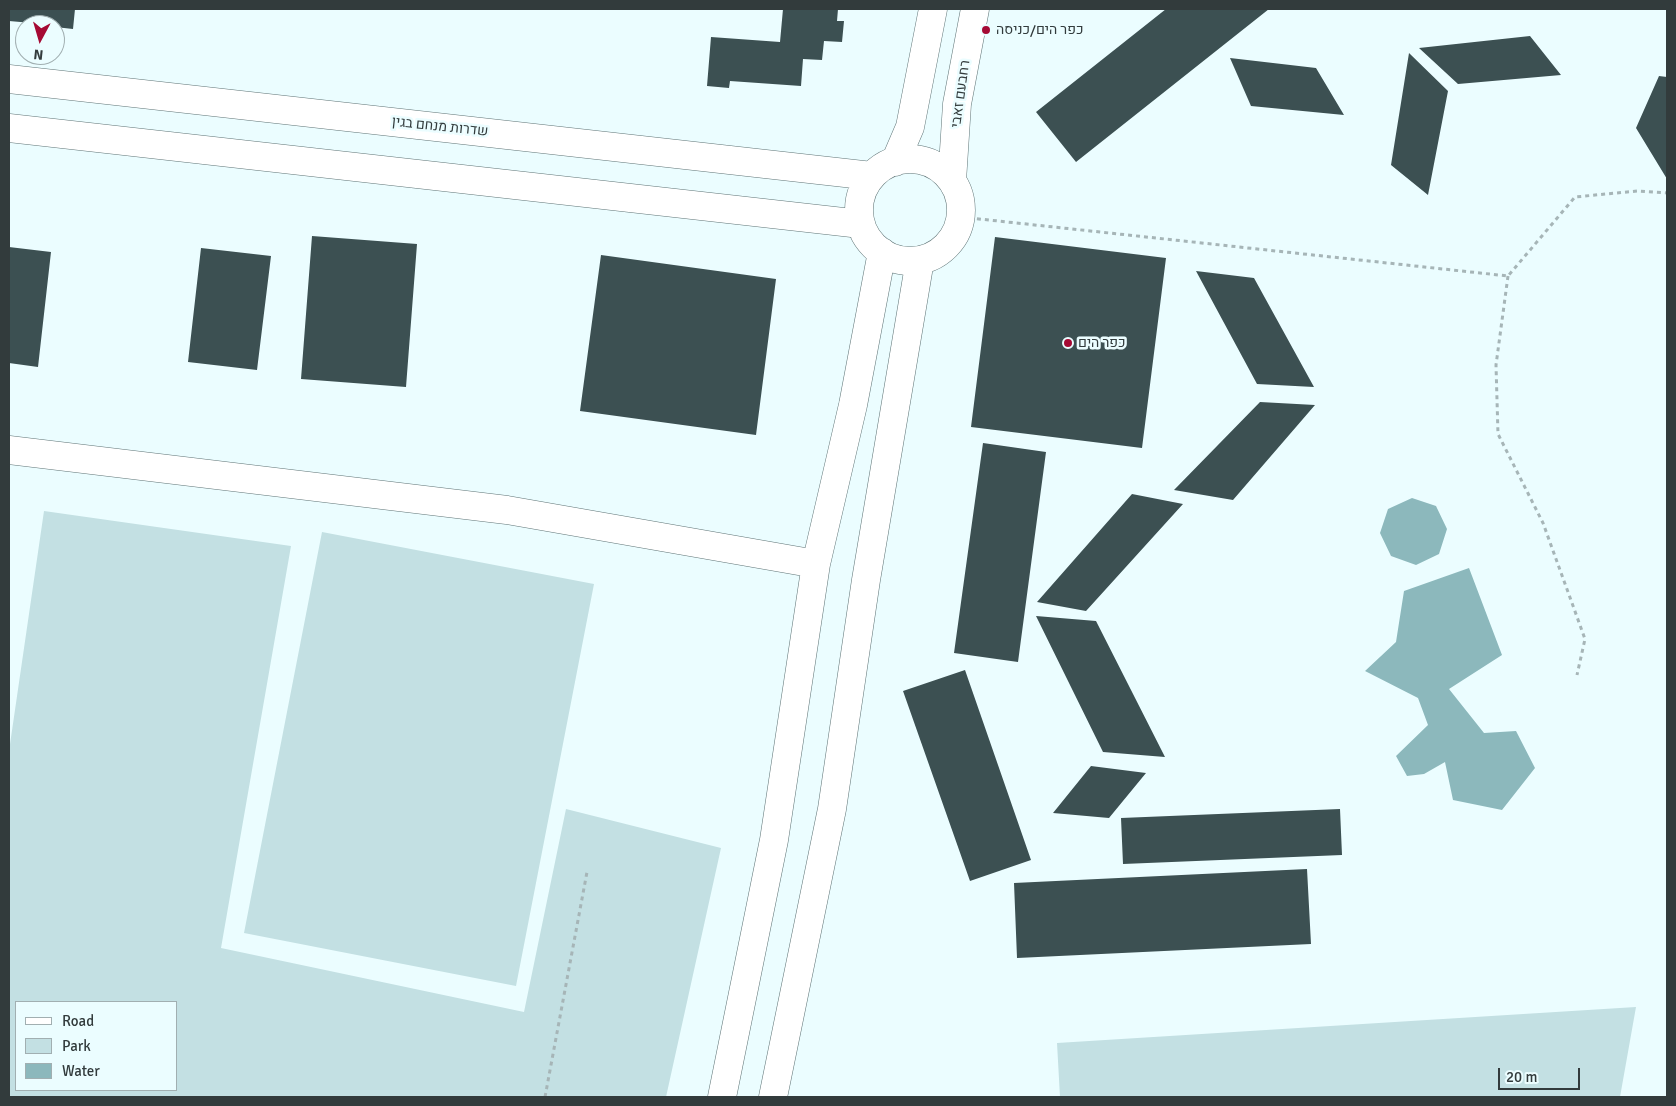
<!DOCTYPE html>
<meta charset="utf-8">
<style>
body{margin:0}
#map{position:relative;width:1676px;height:1106px;overflow:hidden;background:#ebfdff;font-family:Signika,sans-serif}
canvas{display:block}
.frame{position:absolute;inset:0;border:10px solid #323b3c;pointer-events:none}
.legend{position:absolute;left:15px;top:1001px;width:162px;height:90px;box-sizing:border-box;background:#ebfdff;border:1px solid #a1afb1;margin:0;padding:6px 9px;list-style:none;font-size:15px;color:#323b3c}
.legend li{display:flex;align-items:center;gap:10px;height:25px}
.legend b{width:25px;border:1px solid #a1afb1}
.north{position:absolute;left:15px;top:15px;width:50px;height:50px;box-sizing:border-box;background:#ebfdff;border:1px solid #a1afb1;border-radius:50%;rotate:186deg;font-size:14px;font-weight:700;line-height:20px;text-align:center;color:#323b3c}
.north::after{content:'';display:block;margin:auto;width:18px;height:22px;background:#a50a34;clip-path:polygon(50% 0,100% 100%,50% 72%,0 100%)}
.scale{position:absolute;left:1498px;top:1068px;width:82px;height:22px;box-sizing:border-box;border:2px solid #323b3c;border-top:0;padding-left:6px;font-size:15px;line-height:18px;white-space:nowrap;color:#323b3c;-webkit-text-stroke:4px #ebfdff;paint-order:stroke}
</style>
<div id="map">
<canvas width="1676" height="1106"></canvas>
<div class="frame"></div>
<ul class="legend">
<li><b style="height:6px;background:#fff"></b>Road</li>
<li><b style="height:14px;background:#c3e0e3"></b>Park</li>
<li><b style="height:14px;background:#8cb8bc"></b>Water</li>
</ul>
<div class="north">N</div>
<div class="scale">20 m</div>
</div>
<script>
const context = document.querySelector('canvas').getContext('2d');
context.lineJoin = 'round';
function fillPath(path, color) {
  context.fillStyle = color;
  context.fill(path, 'evenodd');
}
function strokePath(path, color, width, dash) {
  context.strokeStyle = color;
  context.lineWidth = width;
  context.lineCap = dash ? 'butt' : 'round';
  context.setLineDash(dash || []);
  context.stroke(path);
}
function write(font, color, halo, rows, align = 'center') {
  context.font = font + ' Signika,Heebo,sans-serif';
  context.lineWidth = 5;
  context.setLineDash([]);
  context.textBaseline = 'middle';
  context.strokeStyle = halo;
  context.fillStyle = color;
  for (const [text, x, y, turn = 0] of rows) {
    context.save();
    context.translate(x, y);
    context.rotate((+turn || 0) * Math.PI / 180);
    context.textAlign = isNaN(turn) ? turn : align;
    if (halo) context.strokeText(text, 0, 0);
    context.fillText(text, 0, 0);
    context.restore();
  }
}
fillPath(new Path2D(`
 M44 511 291 546 221 948 524 1012 566 809 721 848 666 1097H9V751ZM16 1002H176V1090H16Z
 M322 532 594 584 516 986 244 933Z
 M1636 1007 1620 1097H1060L1057 1043Z`), '#c3e0e3');
fillPath(new Path2D(`
 M1412 498 1436 506 1447 529 1439 554 1416 565 1391 556 1380 533 1388 509Z
 M1469 568 1502 655 1449 689 1484 733 1516 731 1535 768 1502 810 1453 800 1445 762 1424 774 1407 776 1396 756 1428 725 1418 698 1365 671 1396 642 1404 591Z`), '#8cb8bc');
fillPath(new Path2D(`
 M9 9H75L73 29 55 27V25L9 21Z
 M783 9H838L837 21H844L842 42 824 41 822 60 803 59 801 86 730 81 729 88 707 86 711 37 780 42Z
 M1166 9H1269L1076 162 1036 112Z
 M1530 36 1561 75 1458 84 1419 48Z
 M1409 53 1448 91 1428 195 1391 165Z
 M1230 58 1316 68 1344 115 1251 106Z
 M1659 76 1667 77V179L1636 128Z
 M312 236 417 244 406 387 301 379Z
 M995 237 1166 258 1142 448 971 427Z
 M9 247 51 252 38 367 9 363Z
 M201 248 271 256 257 370 188 362Z
 M601 255 776 279 756 435 580 411Z
 M1196 271 1254 278 1314 387 1257 384Z
 M1260 402 1315 405 1233 500 1174 490Z
 M983 443 1046 452 1018 662 954 653Z
 M1132 494 1183 504 1086 611 1037 602Z
 M1036 616 1096 621 1165 757 1103 752Z
 M965 670 1031 860 970 881 903 691Z
 M1091 766 1146 773 1109 818 1053 813Z
 M1340 809 1342 855 1123 864 1121 818Z
 M1307 869 1311 944 1017 958 1014 883Z`), '#3c5052');
const minor = new Path2D(`
 M9 79 872 176
 M9 128 861 224
 M859 210a51 51 0 1 1 102 0a51 51 0 1 1-102 0Z
 M895 162 910 127 933 9
 M952 181 957 104 975 9
 M9 450 507 510 816 564
 M722 1097 774 840 816 564 853 405 882 252
 M773 1097 832 809 866 580 920 260`);
strokePath(minor, '#607577', 29);
strokePath(new Path2D(`
 M961 217 1508 276 1575 197 1637 191 1667 193
 M1508 276 1496 365 1498 434 1543 523 1585 639 1577 675
 M545 1097 587 872`), '#a6b5b7', 3, [4, 4]);
strokePath(minor, '#fff', 28);
for (const [x, y, r, color] of [
 [986,30,5,"#a50a34"],
 [1068,343,5,"#a50a34"]
]) {
  const dot = new Path2D();
  dot.arc(x, y, r, 0, 2 * Math.PI);
  context.fillStyle = color;
  context.fill(dot);
  strokePath(dot, '#ebfdff', 2);
}
write('14px', '#323b3c', '#ebfdff', [
 ["כפר הים/כניסה",996,30],
 ["כפר הים",1078,343]
], 'left');
write('14px', '#323b3c', '#ebfdff', [
 ["רחבעם זאבי",961,94,-82],
 ["שדרות מנחם בגין",440,127,6]
]);
</script>
